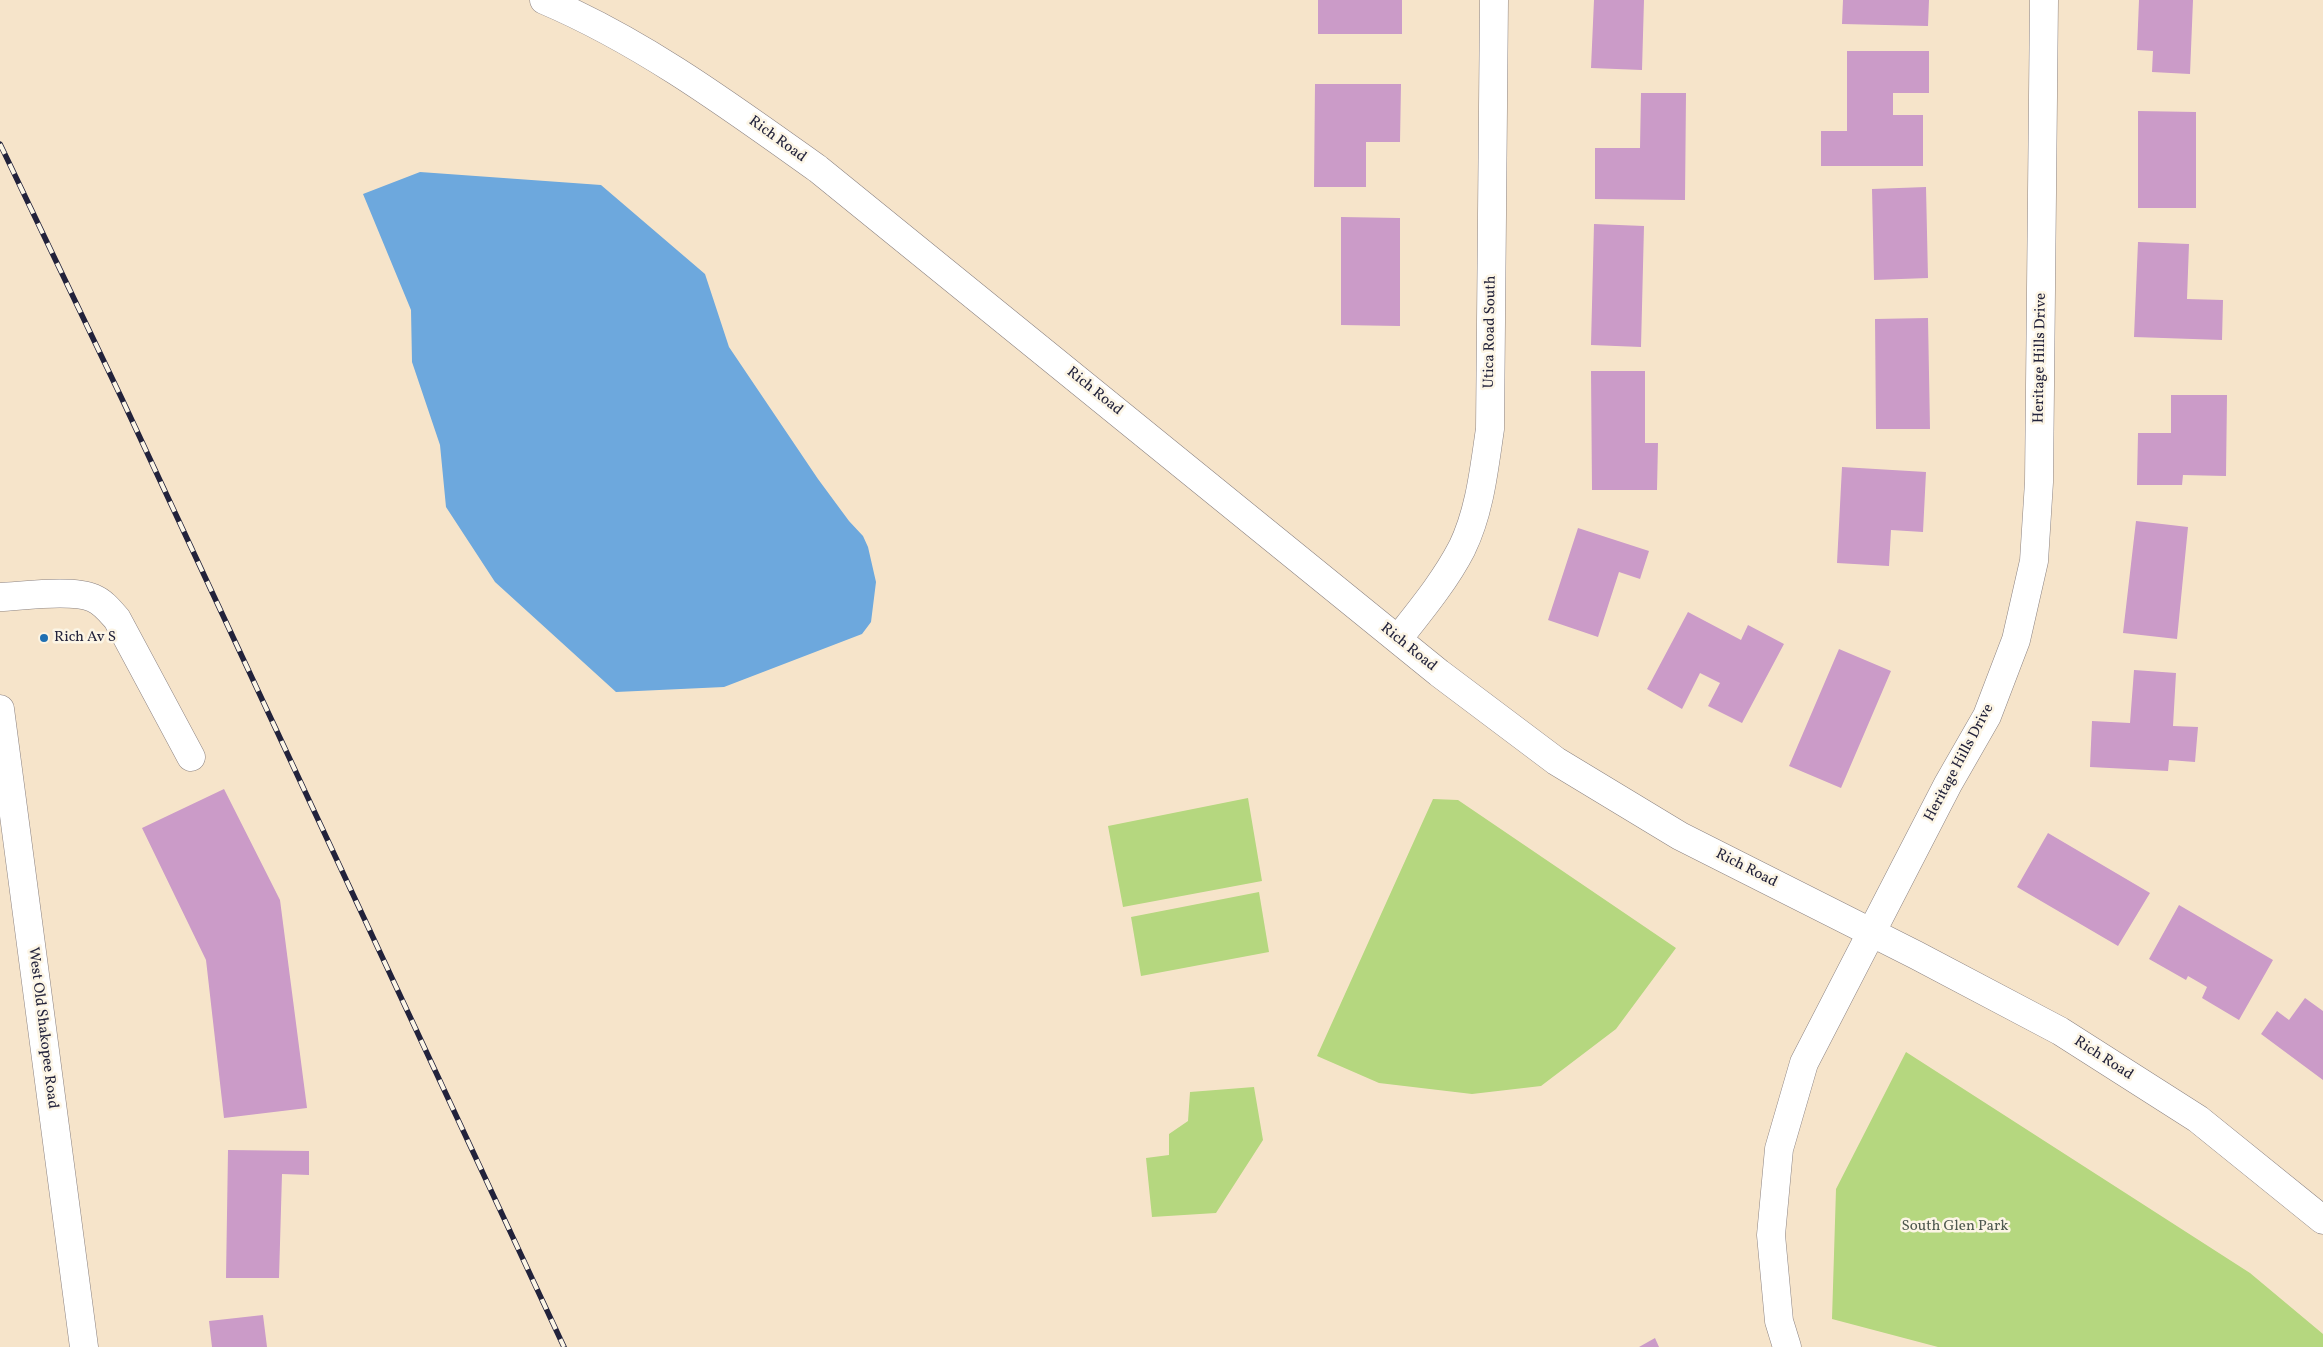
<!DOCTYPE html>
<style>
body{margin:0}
canvas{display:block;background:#f6e4ca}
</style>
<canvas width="2323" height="1347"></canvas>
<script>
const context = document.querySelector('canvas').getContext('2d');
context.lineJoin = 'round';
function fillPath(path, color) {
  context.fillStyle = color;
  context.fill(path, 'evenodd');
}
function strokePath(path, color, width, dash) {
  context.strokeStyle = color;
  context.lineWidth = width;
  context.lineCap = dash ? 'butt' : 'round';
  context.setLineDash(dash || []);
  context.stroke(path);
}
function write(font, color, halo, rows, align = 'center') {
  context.font = font + ' Vollkorn,serif';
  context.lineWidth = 5;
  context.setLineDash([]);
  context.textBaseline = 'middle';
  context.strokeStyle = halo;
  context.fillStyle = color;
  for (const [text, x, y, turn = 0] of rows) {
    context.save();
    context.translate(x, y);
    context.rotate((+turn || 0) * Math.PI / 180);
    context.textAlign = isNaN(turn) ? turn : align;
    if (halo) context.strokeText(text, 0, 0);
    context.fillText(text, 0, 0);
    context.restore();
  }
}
fillPath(new Path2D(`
 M1248 798 1262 881 1123 907 1108 826Z
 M1433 799 1458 800 1676 948 1616 1029 1541 1086 1472 1094 1379 1083 1317 1056Z
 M1259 892 1269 952 1141 976 1131 917Z
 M1906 1052 2250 1273 2323 1334V1347H1938L1832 1319 1836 1189Z
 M1254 1087 1263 1140 1216 1213 1152 1217 1146 1158 1169 1155V1134L1188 1121 1190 1092Z`), '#b5d77f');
fillPath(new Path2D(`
 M420 172 601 185 705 274 729 347 818 479 849 521 863 536 868 547 876 582 871 622 862 634 724 687 616 692 495 582 446 507 440 445 412 362 411 310 363 194Z`), '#6da8dd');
fillPath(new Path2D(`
 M1318 0H1402V34H1318Z
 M1594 0H1644L1642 70 1591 68Z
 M1843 0H1929L1928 26 1842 24Z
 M2139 0H2193L2190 74 2152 72 2153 51 2137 50Z
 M1847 51H1929V93H1893V115H1923V166H1821V131H1847Z
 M1315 84H1401L1400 142H1366V187H1314Z
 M1641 93H1686L1685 200 1595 199V148H1640Z
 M2138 111 2196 112V208H2138Z
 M1926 187 1928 278 1874 280 1872 189Z
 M1341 217 1400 218V326L1341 325Z
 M1594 224 1644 226 1641 347 1591 345Z
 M2138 242 2189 244 2187 299 2223 300 2222 340 2134 337Z
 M1928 318 1930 429H1876L1875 319Z
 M1591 371H1645V443H1658L1657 490H1592Z
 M2171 395H2227L2226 476 2183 475 2182 485H2137L2138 433H2171Z
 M1842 467 1926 472 1923 532 1891 530 1889 566 1837 563Z
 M2136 521 2188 527 2177 639 2123 633Z
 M1578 528 1649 551 1640 579 1619 572 1598 637 1548 620Z
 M1688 612 1741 640 1748 625 1784 644 1742 723 1708 706 1720 683 1700 673 1682 709 1647 689Z
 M1839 649 1891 671 1841 788 1789 766Z
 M2134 670 2176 673 2173 726 2198 727 2195 762 2169 760 2168 771 2090 767 2092 721 2130 723Z
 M224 789 280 900 307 1108 224 1118 206 960 142 828Z
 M2048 833 2150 893 2118 946 2017 887Z
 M2179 905 2273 960 2239 1020 2202 998 2207 987 2188 976 2186 980 2149 959Z
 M2305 998 2323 1011V1080L2261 1034 2277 1011 2289 1020Z
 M228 1150 309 1151V1175L282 1174 279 1278H226Z
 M263 1315 267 1347H212L209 1321Z
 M1655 1338 1659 1347H1639Z`), '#cb9bc8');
const minor = new Path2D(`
 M544 0C643 42 731 107 818 169L1439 673 1556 761 1680 836 1916 955 2060 1031 2198 1119 2323 1220
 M0 597C23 596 73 589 93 598 103 602 110 611 117 619L191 757
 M1398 639C1420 611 1445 581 1462 548 1480 511 1484 469 1490 429L1494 0
 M1787 1347 1779 1321 1771 1235 1779 1149 1804 1063 1948 784 1987 716 2016 640 2034 561 2039 482 2044 0`);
const major = new Path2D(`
 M0 709 84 1347`);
strokePath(minor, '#8c8382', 29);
strokePath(major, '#8c8382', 29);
strokePath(minor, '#fff', 28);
strokePath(major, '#fff', 28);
const rail = new Path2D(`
 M0 144 122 399 564 1347`);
strokePath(rail, '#22223b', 5.5);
strokePath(rail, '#fcf5e5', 4, [11]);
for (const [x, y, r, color] of [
 [44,638,5,"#1f6fb2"]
]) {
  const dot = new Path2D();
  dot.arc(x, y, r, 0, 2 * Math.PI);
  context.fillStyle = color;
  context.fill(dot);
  strokePath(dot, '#fcf5e5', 2);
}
write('15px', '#22223b', '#fcf5e5', [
 ["Rich Road",777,140,36],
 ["Utica Road South",1491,332,-89],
 ["Heritage Hills Drive",2041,358,-89],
 ["Rich Road",1094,392,39],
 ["Rich Road",1408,648,39],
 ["Heritage Hills Drive",1960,763,-62],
 ["Rich Road",1746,869,27],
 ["West Old Shakopee Road",42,1028,83],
 ["Rich Road",2103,1059,33]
]);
write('15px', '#22223b', '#fcf5e5', [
 ["Rich Av S",54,638]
], 'left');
write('15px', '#4e584f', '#fcf5e5', [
 ["South Glen Park",1955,1227]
]);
</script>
